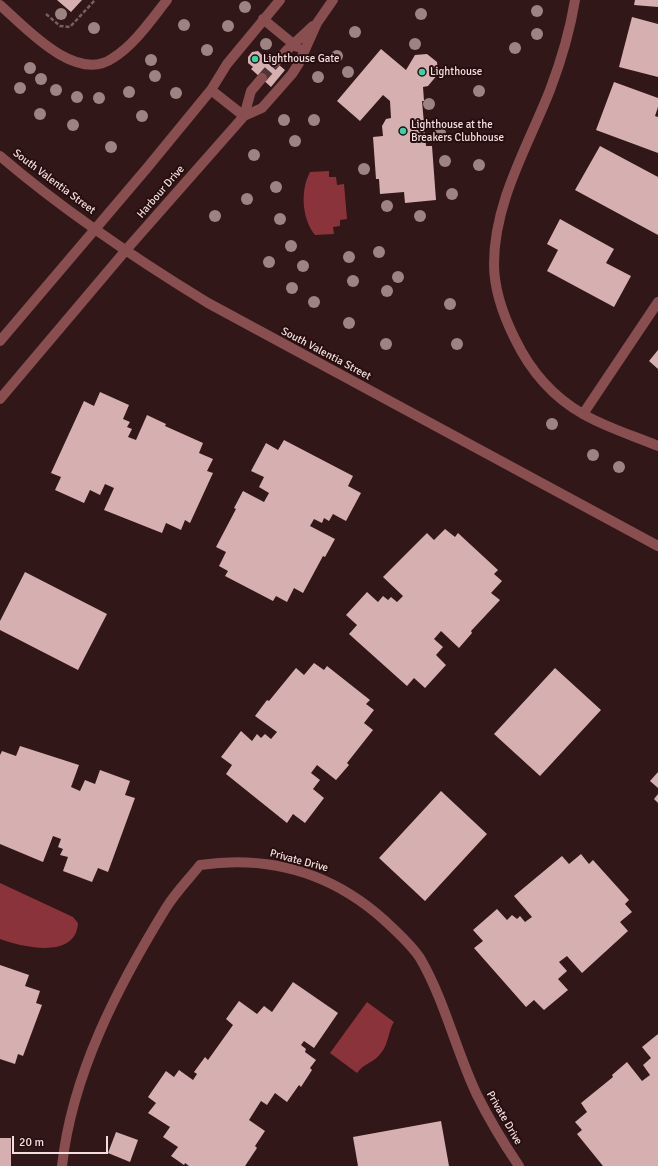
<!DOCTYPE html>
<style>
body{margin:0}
#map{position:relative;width:658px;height:1166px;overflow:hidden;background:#321718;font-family:Signika,sans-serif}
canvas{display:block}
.scale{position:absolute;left:12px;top:1136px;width:96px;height:18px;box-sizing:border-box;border:2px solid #f2dede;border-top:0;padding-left:5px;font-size:12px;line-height:14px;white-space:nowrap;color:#f2dede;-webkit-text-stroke:3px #280e0f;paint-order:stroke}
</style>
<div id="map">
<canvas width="658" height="1166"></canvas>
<div class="scale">20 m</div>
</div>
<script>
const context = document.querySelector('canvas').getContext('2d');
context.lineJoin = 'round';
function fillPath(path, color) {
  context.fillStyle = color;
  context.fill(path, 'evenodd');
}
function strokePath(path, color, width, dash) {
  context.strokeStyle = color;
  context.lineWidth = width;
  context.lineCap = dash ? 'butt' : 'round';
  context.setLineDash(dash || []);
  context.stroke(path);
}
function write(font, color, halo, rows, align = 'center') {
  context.font = font + ' Signika,sans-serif';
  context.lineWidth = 4;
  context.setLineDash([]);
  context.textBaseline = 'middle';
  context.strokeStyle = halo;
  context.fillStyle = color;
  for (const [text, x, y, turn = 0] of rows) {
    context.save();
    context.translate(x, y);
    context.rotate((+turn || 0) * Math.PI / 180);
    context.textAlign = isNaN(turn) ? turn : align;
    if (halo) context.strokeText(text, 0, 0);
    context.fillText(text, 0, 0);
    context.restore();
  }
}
fillPath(new Path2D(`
 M329 171V177H336L337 185 344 184 347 219 340 220V226L333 227 334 234 315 235C302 219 300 191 310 172Z
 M0 883 73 917 78 923C76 960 22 947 0 939Z
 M367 1002 394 1022C388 1031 389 1043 381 1053 375 1062 363 1064 357 1073L330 1053Z`), '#8a333a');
fillPath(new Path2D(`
 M57 0H82L71 12Z
 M635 0H658V7L634 5Z
 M632 17 658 24V77L619 67Z
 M381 49 406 70 415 55 427 54 437 62 438 74 428 86 423 87 424 101H422L426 146H432L436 200 405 203 404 192 380 194 379 179H376L373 137 383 136 382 126 386 119 391 118 390 101 383 95 360 121 337 101Z
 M258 51 262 55 265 53 285 70 271 87 251 69 253 67 248 63V57L252 52Z
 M614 82 658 98V107L655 116 658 117V153L596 130Z
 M600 146 658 177V235L575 190Z
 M560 219 614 249 606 263 631 276 614 307 547 271 558 250 547 244Z
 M658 350V369L649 361Z
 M100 392 129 405 123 419 130 422 127 427 132 429 128 437 136 440 147 415 166 424 165 426 203 443 199 453 213 459 207 471 213 473 190 523 185 520 181 530 166 523 162 533 104 510 114 488 105 484 100 495 90 490 84 503 55 490 61 477 51 473 84 401 94 406Z
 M284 440 353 476 348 486 361 493 346 521 333 514 329 521 324 518 322 523 314 519 310 526 335 539 325 557 323 556 303 593 294 588 287 602 276 596 273 601 225 576 228 571 219 566 226 552 216 547 236 509 234 508 243 491 264 502 269 493 259 487 264 477 251 471 266 443 278 450Z
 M445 529 455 537 458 533 498 570 494 574 502 581 491 593 500 600 471 631 472 633 459 648 441 631 434 639 443 647 436 655 446 665 425 688 414 678 407 686 349 634 357 625 346 615 367 592 378 602 383 596 388 600 391 597 397 602 403 596 383 577 427 533 434 540Z
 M25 572 107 614 78 670 0 630V621Z
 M314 663 324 670 327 666 370 700 366 704 374 710 364 723 373 730 347 763 349 765 336 780 317 765 311 773 320 780 313 789 324 798 305 823 293 814 287 823 226 774 232 765 221 757 241 731 252 741 257 734 261 738 265 734 271 739 277 732 255 716 267 700 269 701 296 668 304 675Z
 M555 668 601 710 540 776 494 734Z
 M20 746 79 765 71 787 80 791 85 780 95 784 100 770 130 781 125 795 135 798 108 872 98 868 92 882 63 871 68 857 60 855 63 849 58 847 61 839 53 836 43 862 0 844V755L2 751 16 756Z
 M658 772V788L650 781Z
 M441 791 487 834 425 901 379 858Z
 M658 794V803L654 799Z
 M581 854 589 864 593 860 629 900 625 904 632 912 620 922 628 931 582 973 567 956 559 962 567 971 558 979 568 990 544 1010 534 1000 526 1007 474 948 483 941 473 930 497 909 507 920 512 915 517 919 520 916 525 922 532 917 514 896 562 856 569 864Z
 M0 965 29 975 25 986 40 991 36 1003 42 1005 23 1056 18 1054 15 1064 0 1059Z
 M293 982 338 1013 314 1048 304 1041 301 1045 306 1049 305 1052 316 1060 310 1068 312 1070 301 1087 299 1085 287 1102 275 1093 267 1105 261 1101 249 1120 265 1131 255 1146 257 1148 245 1166H189L185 1163 184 1165 171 1156 178 1147 163 1137 170 1127 148 1113 156 1103 148 1097 166 1071 174 1077 179 1070 193 1080 197 1074 194 1072 205 1057 208 1060 233 1025 226 1019 239 1001 257 1014 264 1006 272 1012Z
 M658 1034V1166H603L577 1134 582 1130 575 1122 587 1112 581 1103 613 1077 612 1075 627 1062 642 1081 650 1075 643 1065 651 1058 642 1047Z
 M441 1121 449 1166H358L353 1137Z
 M116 1132 138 1140 130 1162 108 1153Z
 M0 1138H11V1166H0Z`), '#d6b0b0');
strokePath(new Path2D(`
 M262 78 276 62`), '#4f3536', 10, [10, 5]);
strokePath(new Path2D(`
 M46 14 60 26 70 27 95 0`), '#775e5f', 2.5, [4, 2]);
strokePath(new Path2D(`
 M575 0C570 31 561 61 550 90 528 146 494 202 494 264 494 289 504 317 515 339 530 370 553 397 583 414 605 427 634 436 658 446
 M0 5C26 28 76 84 113 58 135 44 151 20 167 0
 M263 19 297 47
 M276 62 286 51 313 26
 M211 90 244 116
 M244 116 251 91 262 78
 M0 156C64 211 136 259 208 303L658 546
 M0 341 147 168 211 90 227 64 280 0
 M0 399 126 250 244 116 262 108 292 74 299 63 317 23 333 0
 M583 414 658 302
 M62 1166C72 1074 118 986 166 908 176 892 189 879 200 865 270 855 330 872 383 919 396 931 410 943 420 958 445 1001 456 1051 477 1095 489 1119 504 1144 519 1166`), '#894e4f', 10);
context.fillStyle = '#9e8383';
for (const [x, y] of [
 [245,7],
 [537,11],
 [61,14],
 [421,14],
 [184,25],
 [228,26],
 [94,28],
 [355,32],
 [537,34],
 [266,44],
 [415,44],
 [515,48],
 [207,50],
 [337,56],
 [151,60],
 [30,68],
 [348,72],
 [155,76],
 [318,77],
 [41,79],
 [20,88],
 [56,90],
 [479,91],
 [129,92],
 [176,93],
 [77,97],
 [99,98],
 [429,104],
 [40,114],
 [142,116],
 [284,120],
 [314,120],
 [73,125],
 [440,133],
 [295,141],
 [111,147],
 [254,155],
 [445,161],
 [479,165],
 [364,169],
 [276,187],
 [452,194],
 [247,199],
 [387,206],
 [215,216],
 [420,216],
 [280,219],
 [291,246],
 [379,252],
 [349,257],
 [269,262],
 [303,266],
 [398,277],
 [353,281],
 [292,288],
 [387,291],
 [314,302],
 [450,304],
 [349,323],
 [386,344],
 [457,344],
 [552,424],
 [593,455],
 [619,467]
]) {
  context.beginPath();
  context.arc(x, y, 6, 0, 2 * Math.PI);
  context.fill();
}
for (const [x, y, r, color] of [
 [255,59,4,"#35d4a7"],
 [422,72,4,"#35d4a7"],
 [403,131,4,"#35d4a7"]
]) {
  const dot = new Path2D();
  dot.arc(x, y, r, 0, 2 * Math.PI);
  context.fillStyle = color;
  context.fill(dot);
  strokePath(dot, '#280e0f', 1.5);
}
write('11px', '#f2dede', '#280e0f', [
 ["Lighthouse Gate",263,59],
 ["Lighthouse",430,72],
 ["Lighthouse at the",411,125],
 ["Breakers Clubhouse",411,138]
], 'left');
write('11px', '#f2dede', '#280e0f', [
 ["South Valentia Street",54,182,37],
 ["Harbour Drive",161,192,-49],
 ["South Valentia Street",326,354,28],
 ["Private Drive",299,861,15],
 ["Private Drive",504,1118,60]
]);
</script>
